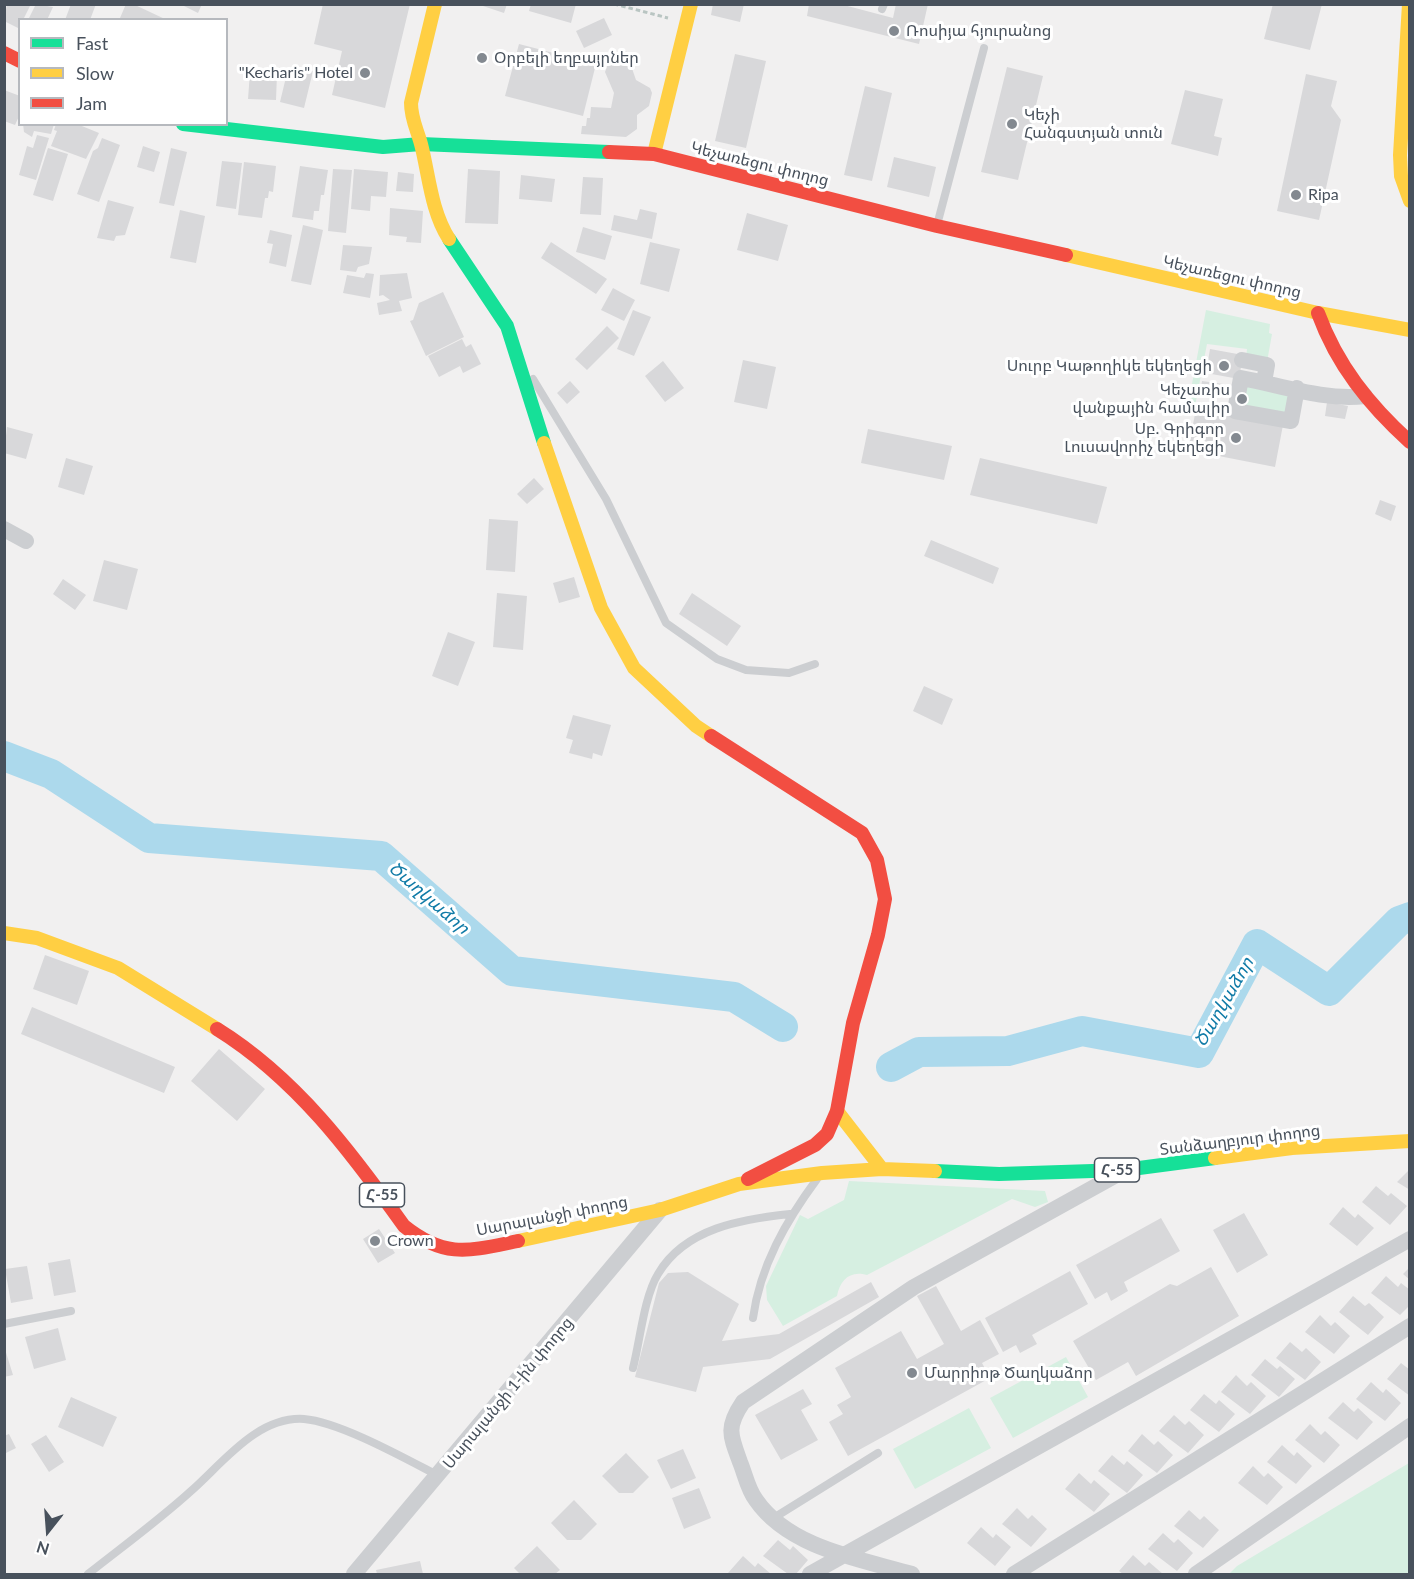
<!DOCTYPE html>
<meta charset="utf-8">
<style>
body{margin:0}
#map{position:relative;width:1414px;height:1579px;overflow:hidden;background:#f1f0f0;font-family:Lato,sans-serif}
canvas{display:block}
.frame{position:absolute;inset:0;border:6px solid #48515c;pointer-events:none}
.legend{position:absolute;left:18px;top:18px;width:210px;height:108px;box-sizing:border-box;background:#fff;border:2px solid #b6b9be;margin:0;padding:8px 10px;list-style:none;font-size:18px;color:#48515c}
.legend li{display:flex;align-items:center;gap:12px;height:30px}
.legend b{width:30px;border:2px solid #b6b9be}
.north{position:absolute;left:18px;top:1501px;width:60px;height:60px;-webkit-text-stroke:4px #fff;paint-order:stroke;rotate:197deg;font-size:16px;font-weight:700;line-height:24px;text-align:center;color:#48515c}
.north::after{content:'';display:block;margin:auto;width:21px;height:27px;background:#48515c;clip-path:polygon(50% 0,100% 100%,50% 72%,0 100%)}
</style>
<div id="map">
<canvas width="1414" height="1579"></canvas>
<div class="frame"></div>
<ul class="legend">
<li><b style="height:8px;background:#16e098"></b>Fast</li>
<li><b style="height:8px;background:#ffcf43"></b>Slow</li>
<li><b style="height:8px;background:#f24e42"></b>Jam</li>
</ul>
<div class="north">N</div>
</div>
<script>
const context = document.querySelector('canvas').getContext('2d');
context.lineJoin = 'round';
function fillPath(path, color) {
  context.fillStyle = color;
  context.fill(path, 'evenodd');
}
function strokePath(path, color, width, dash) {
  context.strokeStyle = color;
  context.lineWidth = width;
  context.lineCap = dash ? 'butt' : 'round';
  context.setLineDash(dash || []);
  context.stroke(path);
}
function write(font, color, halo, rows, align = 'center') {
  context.font = font + ' Lato,"Noto Sans Armenian",sans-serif';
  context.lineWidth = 6;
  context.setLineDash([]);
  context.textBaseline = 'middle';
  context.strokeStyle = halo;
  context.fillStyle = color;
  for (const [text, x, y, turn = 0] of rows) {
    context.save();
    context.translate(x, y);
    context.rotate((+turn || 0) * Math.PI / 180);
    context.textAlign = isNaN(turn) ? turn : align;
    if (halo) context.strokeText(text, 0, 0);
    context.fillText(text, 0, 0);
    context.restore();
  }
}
fillPath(new Path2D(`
 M1206 310 1270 324 1269 333 1272 334 1267 362 1246 358 1247 349 1207 344 1195 406 1188 405Z
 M1243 382 1293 391 1288 417 1239 407Z
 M849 1181 1045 1191 1048 1202 1035 1207 1012 1199 867 1275C850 1270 840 1280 837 1296L783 1326 767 1300 766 1286 800 1215 808 1219 844 1200Z
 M1066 1357 1088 1397 1013 1438 990 1398Z
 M969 1408 991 1448 915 1489 893 1449Z
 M1409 1463V1574H1229L1237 1566Z`), '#d6efe1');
strokePath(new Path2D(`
 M4 756 51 774 149 838 381 856 512 971 734 997 783 1027
 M891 1067 919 1052 1008 1051 1082 1031 1199 1053 1257 944 1329 991 1399 921 1410 917`), '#acd9ec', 30);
fillPath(new Path2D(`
 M7 4H31L23 20H20L18 28 4 21Z
 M36 4 53 7 47 20H28Z
 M71 4H96L90 20H65Z
 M126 4H133L167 20H122L120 18Z
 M180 4H202L198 13Z
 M323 4H410L385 108 332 95 342 51 314 44Z
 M477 4H507L504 13Z
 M531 4H576L571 23 529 11Z
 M713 4H744L740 22 711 15Z
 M809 4H840L893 18 896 4H928L919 44 807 16Z
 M1273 4H1322L1310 50 1264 39Z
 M604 18 612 35 584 48 576 31Z
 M519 44 596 64 583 116 505 96Z
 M626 51 636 80 650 88 652 93 649 106 637 115V129L626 137 581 134 582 126H586L587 118H590L591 107 611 108 614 93 605 72 607 67 606 61Z
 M735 54 766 61 746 148 715 141Z
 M296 67 313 71 304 108 280 102 287 73 294 74Z
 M1007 67 1043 76 1018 180 981 172Z
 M250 72 277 74 276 100 248 99Z
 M1306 74 1337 81 1331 106 1341 120 1319 220 1277 211Z
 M865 86 892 93 872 181 844 175Z
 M4 90 20 96V114L15 125 4 121Z
 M1185 90 1223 99 1214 136 1222 138 1218 156 1171 144Z
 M23 124H54L51 134 34 131 32 137 24 132Z
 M56 124H77L99 133 86 159 51 146 57 131 54 130Z
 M37 135 49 138 36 180 19 175 27 146 33 148Z
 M102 138 120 145 99 202 77 194 93 151 98 148Z
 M143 146 160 152 154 172 137 167Z
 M48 148 68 154 53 201 33 195Z
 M171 148 187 152 174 206 159 203Z
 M894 157 936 167 929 197 887 187Z
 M222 161 242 163 236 209 216 206Z
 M244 162 276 166 273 192 269 191 268 198H265L262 218 238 215Z
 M300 166 328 170 324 195H321L319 211H314L313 220 292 217Z
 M333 169 352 170 346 233 328 231Z
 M354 169 388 172 386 197 371 196 370 211 351 209Z
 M468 169 500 171 498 224 465 223Z
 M398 172 414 174 413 192 396 191Z
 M521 175 555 179 552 202 519 199Z
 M583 177 603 178 601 215 580 214Z
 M108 200 134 207 125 235 116 236 114 241 97 238Z
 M390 208 423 211 421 243 406 242 407 237 389 235Z
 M640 209 657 213 652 239 611 230 614 215 637 220Z
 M180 210 205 216 196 263 170 258Z
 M747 213 788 225 778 261 737 250Z
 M303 225 323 230 311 285 291 281Z
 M583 227 612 236 605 260 576 252Z
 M270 230 292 235 286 267 269 263 273 244 267 243Z
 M551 242 607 279 596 294 541 258Z
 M650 242 680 249 669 292 640 284Z
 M343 245 372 247 369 264 358 267 356 272 340 270Z
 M366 273 374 274 370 298 343 293 347 275 364 278Z
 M407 273 412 298 399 301 402 311 379 315 377 303 390 300 383 295 379 296 380 275Z
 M613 288 635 300 624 321 601 310Z
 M443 292 464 337 426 356 410 321 413 320 419 303Z
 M633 310 651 317 634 356 617 349Z
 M607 326 619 338 587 370 575 359Z
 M462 339 466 347 471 344 481 364 463 373 460 366 439 377 428 356Z
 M1210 349 1243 355 1239 379 1206 373Z
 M743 360 776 367 767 409 734 402Z
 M663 361 684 388 665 402 645 376Z
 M570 381 580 392 567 404 557 393Z
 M1202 381 1223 384 1220 398 1200 394Z
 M1327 402 1348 406 1345 419 1325 416Z
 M1196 409 1283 425 1275 467 1188 450Z
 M7 427 33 434 26 459 4 453Z
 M868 429 952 446 944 480 861 463Z
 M66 458 93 466 84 495 58 487Z
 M980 458 1107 487 1097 524 970 495Z
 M534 478 544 489 527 504 517 494Z
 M1380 500 1396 506 1391 521 1375 514Z
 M489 519 518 521 515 572 486 570Z
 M931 540 999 568 993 584 924 556Z
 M104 560 138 569 127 610 93 601Z
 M574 577 580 597 559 603 553 583Z
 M63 579 86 595 75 610 53 594Z
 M497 593 527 596 523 650 493 647Z
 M692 593 741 626 727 646 679 614Z
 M448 632 475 642 458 686 432 676Z
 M924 686 953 699 942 725 913 711Z
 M573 715 611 725 602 756 593 753 592 759 569 753 573 740 566 738Z
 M45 955 89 971 77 1005 33 989Z
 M32 1007 175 1067 164 1093 21 1034Z
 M219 1049 265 1089 237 1121 191 1081Z
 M1410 1169V1190L1397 1182Z
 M1376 1186 1388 1196 1391 1193 1407 1206 1390 1225 1362 1202Z
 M1343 1207 1355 1218 1358 1214 1374 1228 1357 1246 1329 1224Z
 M1244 1213 1268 1255 1237 1273 1213 1230Z
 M1161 1218 1180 1251 1124 1282 1128 1291 1111 1301 1107 1292 1095 1299 1076 1265Z
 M379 1229 395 1253 378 1263 363 1239Z
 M70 1259 76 1292 54 1296 48 1263Z
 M27 1266 33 1299 11 1303 5 1269Z
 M1211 1267 1239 1316 1136 1376 1128 1362 1096 1380 1073 1341 1170 1284 1177 1286Z
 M1410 1267V1280L1403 1274Z
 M1070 1271 1088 1304 1032 1335 1037 1344 1020 1353 1016 1345 1003 1352 985 1318Z
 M688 1272 739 1304 722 1341 779 1334 871 1282 879 1297 770 1359 703 1367 696 1392 635 1377 659 1283 668 1273Z
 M1386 1276 1398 1287 1401 1283 1410 1290V1305L1400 1315 1371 1293Z
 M936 1286 961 1331 980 1320 999 1354 982 1363 990 1378 848 1456 829 1422 843 1414 837 1405 851 1397 835 1368 901 1331 917 1359 944 1344 917 1296Z
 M1353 1296 1365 1306 1369 1303 1384 1317 1368 1335 1339 1312Z
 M1320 1315 1331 1326 1335 1322 1350 1336 1334 1354 1305 1332Z
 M58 1328 66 1360 34 1369 25 1337Z
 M1290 1342 1302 1352 1306 1348 1321 1362 1305 1380 1276 1358Z
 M4 1346 13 1375 4 1377Z
 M1265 1359 1277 1369 1280 1366 1295 1379 1279 1397 1251 1375Z
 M1401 1363 1410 1370V1396L1387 1379Z
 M1236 1375 1247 1386 1251 1382 1266 1396 1250 1414 1221 1392Z
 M1371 1382 1383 1393 1386 1389 1401 1403 1385 1421 1356 1399Z
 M803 1389 812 1404 801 1410 818 1440 781 1460 755 1415Z
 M1204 1394 1216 1404 1219 1400 1235 1414 1219 1432 1190 1410Z
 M71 1397 117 1417 103 1447 58 1427Z
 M1343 1402 1354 1412 1358 1408 1373 1422 1357 1440 1328 1418Z
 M1174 1415 1185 1425 1189 1421 1204 1435 1188 1453 1159 1431Z
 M1310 1424 1321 1435 1325 1431 1340 1445 1324 1463 1295 1440Z
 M9 1434 16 1448 4 1454V1436Z
 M1142 1434 1154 1445 1158 1441 1173 1455 1157 1473 1128 1451Z
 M46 1435 64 1462 49 1472 31 1444Z
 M1282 1445 1294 1456 1297 1452 1312 1466 1296 1484 1267 1462Z
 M683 1449 696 1478 671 1489 657 1460Z
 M626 1453 649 1477 633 1493H619L602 1476Z
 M1112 1455 1124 1465 1127 1461 1143 1475 1127 1493 1098 1471Z
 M1253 1466 1264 1477 1268 1473 1283 1487 1267 1505 1238 1483Z
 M1079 1473 1091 1484 1094 1480 1110 1494 1094 1512 1065 1489Z
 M699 1488 711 1518 684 1529 672 1498Z
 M574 1500 597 1524 581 1540H567L551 1523Z
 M1017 1508 1028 1519 1032 1515 1047 1529 1031 1547 1002 1524Z
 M1189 1510 1200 1520 1204 1516 1219 1530 1203 1548 1174 1526Z
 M981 1527 993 1538 996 1534 1011 1547 995 1566 967 1543Z
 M1163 1533 1174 1543 1178 1539 1193 1553 1177 1571 1148 1549Z
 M778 1540 790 1550 793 1546 808 1560 796 1574H788L763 1556Z
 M537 1546 560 1570 555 1574H520L514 1568Z
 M1133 1555 1145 1566 1149 1562 1163 1574H1123L1119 1571Z
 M743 1556 755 1567 758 1563 771 1574H730L728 1573Z
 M420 1561 423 1574H377L376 1570Z`), '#d8d8da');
strokePath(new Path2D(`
 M614 4 668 18`), '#b9c5c2', 3, [4.5, 3]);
strokePath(new Path2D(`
 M882 9 884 4
 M937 225 984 48
 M533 379 606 499 666 623 717 659 746 670 789 673 815 664
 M753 1318C760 1266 786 1221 817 1179
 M4 1324 71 1311
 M633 1368C640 1341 644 1297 658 1274 685 1228 742 1219 790 1214
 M772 1519 878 1453
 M88 1574C122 1547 158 1521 191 1491 222 1464 257 1416 304 1419 340 1422 406 1459 439 1476`), '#ccced1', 8);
strokePath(new Path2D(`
 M1242 360 1267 365 1264 382
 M1297 388 1291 421 1235 411 1241 378C1280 385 1325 401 1365 396
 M4 529 26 541
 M354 1574 660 1210
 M810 1574 1410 1239
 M912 1574C860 1559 789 1548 756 1500 748 1490 745 1474 740 1462 730 1435 726 1427 743 1402L914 1287 1118 1174
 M1014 1574 1410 1326
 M1196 1574 1410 1426`), '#ccced1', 16);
strokePath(new Path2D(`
 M183 124 383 147 421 144 609 152
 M449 239 507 326 544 443
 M935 1171 999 1174 1124 1170 1215 1158`), '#16e098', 14);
strokePath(new Path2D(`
 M435 4 411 103C411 119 417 129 421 144 429 175 431 211 449 239
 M1409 4 1400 155 1401 176 1410 201
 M654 154 691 4
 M1066 255 1318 313 1410 330
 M544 443 601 608 634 668 696 726 711 736
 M4 933 37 938 118 968 217 1029
 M837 1111 882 1169
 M1215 1158 1292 1148 1410 1141
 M518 1241 660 1210 739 1184 822 1173 882 1169 935 1171`), '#ffcf43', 14);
strokePath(new Path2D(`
 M4 53 20 61
 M609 152 654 154 937 226 1066 255
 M1318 313C1337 365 1369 405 1410 442
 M711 736 862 833 877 860 885 899 878 935 853 1023 837 1111 827 1134 815 1145 748 1179
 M217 1029C296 1078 351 1152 404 1226 445 1259 469 1251 518 1241`), '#f24e42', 14);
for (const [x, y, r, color] of [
 [894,31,6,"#838990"],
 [482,58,6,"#838990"],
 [365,73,6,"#838990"],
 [1012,124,6,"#838990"],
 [1296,195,6,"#838990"],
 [1224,366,6,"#838990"],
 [1242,399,6,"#838990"],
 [1236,438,6,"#838990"],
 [375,1241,6,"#838990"],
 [912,1373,6,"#838990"]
]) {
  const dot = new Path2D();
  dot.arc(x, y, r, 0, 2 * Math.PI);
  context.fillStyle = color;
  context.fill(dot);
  strokePath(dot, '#fff', 2);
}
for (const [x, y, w] of [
 [1117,1170,45],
 [382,1195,45]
]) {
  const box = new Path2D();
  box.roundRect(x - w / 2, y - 12, w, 24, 4.5);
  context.fillStyle = '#fff';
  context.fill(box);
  strokePath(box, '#48515c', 1.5);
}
write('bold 15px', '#48515c', null, [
 ["Հ-55",1117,1170],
 ["Հ-55",382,1195]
]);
write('16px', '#48515c', '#fff', [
 ["Ռոսիյա հյուրանոց",906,31],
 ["Օրբելի եղբայրներ",494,58],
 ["\"Kecharis\" Hotel",353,73,"right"],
 ["Կեչի",1024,115],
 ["Հանգստյան տուն",1024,133],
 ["Ripa",1308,195],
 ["Սուրբ Կաթողիկե եկեղեցի",1212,366,"right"],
 ["Կեչառիս",1230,390,"right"],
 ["վանքային համալիր",1230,408,"right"],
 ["Սբ. Գրիգոր",1224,429,"right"],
 ["Լուսավորիչ եկեղեցի",1224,447,"right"],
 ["Crown",387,1241],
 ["Մարրիոթ Ծաղկաձոր",924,1373]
], 'left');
write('16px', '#48515c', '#fff', [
 ["Կեչառեցու փողոց",760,164,14],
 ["Կեչառեցու փողոց",1232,277,13],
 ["Տանձաղբյուր փողոց",1240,1140,-7],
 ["Սարալանջի փողոց",552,1216,-11],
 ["Սարալանջի 1-ին փողոց",508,1393,-50]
]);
write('italic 18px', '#107ba7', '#fff', [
 ["Ծաղկաձոր",429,898,41],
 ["Ծաղկաձոր",1224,1002,-60]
]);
</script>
